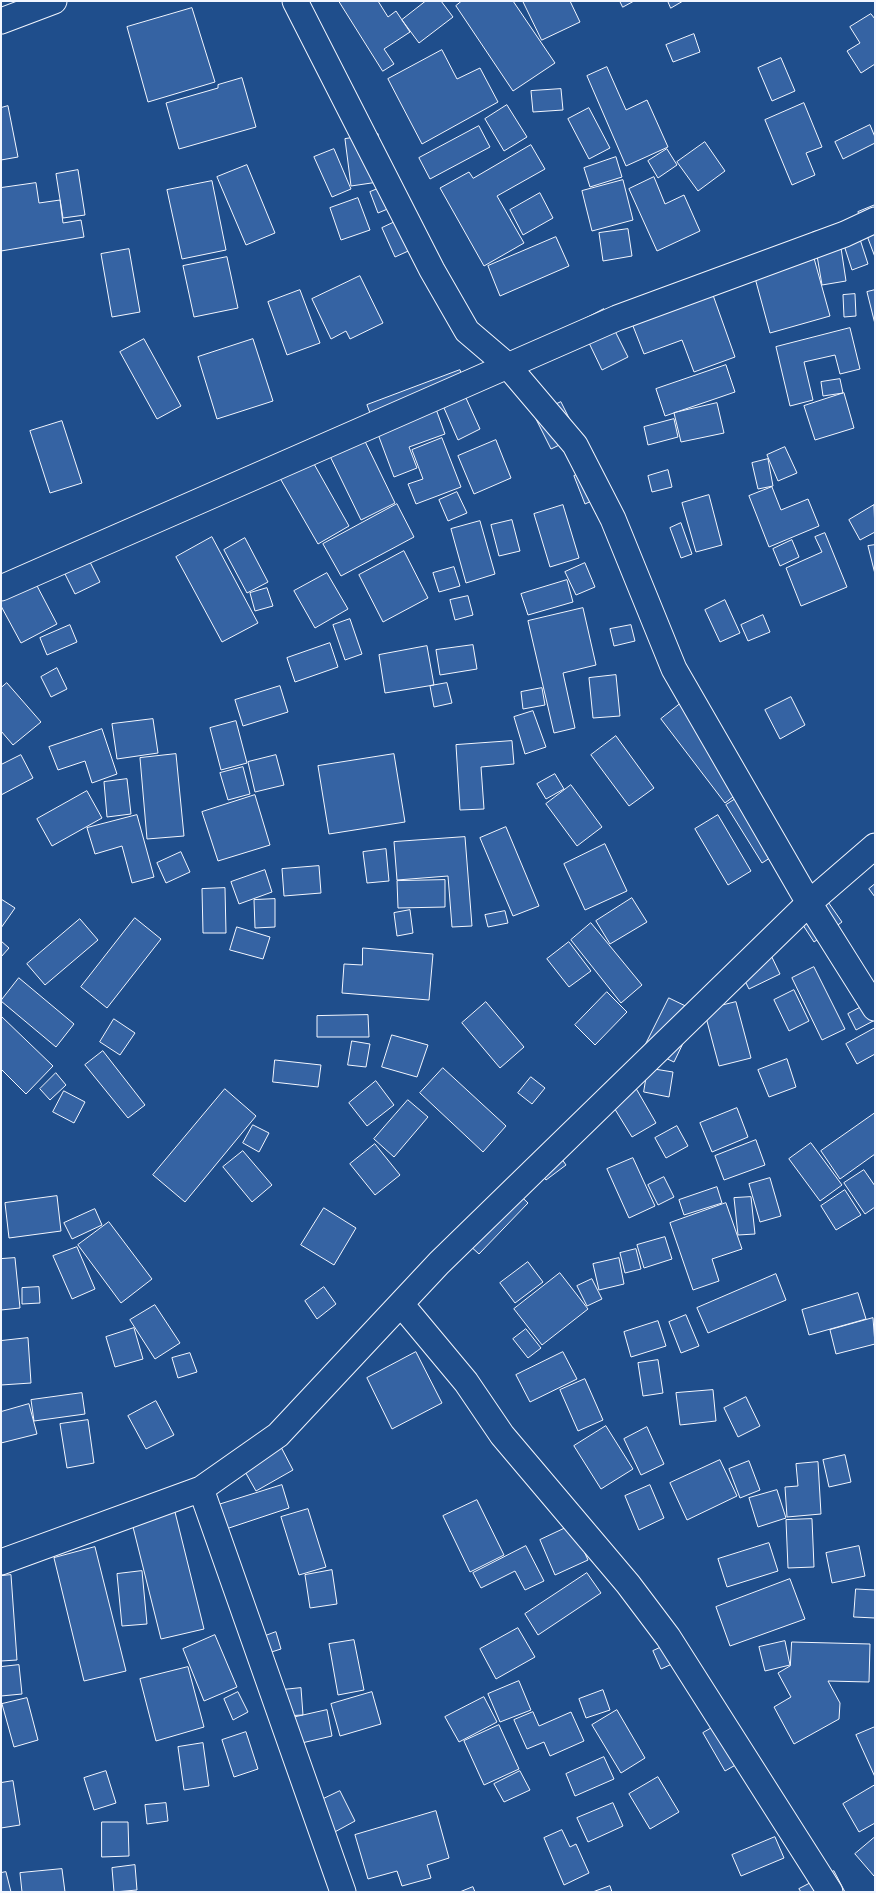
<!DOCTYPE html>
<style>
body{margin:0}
#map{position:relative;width:876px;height:1893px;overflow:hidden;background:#1f4e8c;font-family:Cabin,sans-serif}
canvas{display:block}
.frame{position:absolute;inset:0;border:2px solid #f2f6ff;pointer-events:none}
</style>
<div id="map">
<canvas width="876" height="1893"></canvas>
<div class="frame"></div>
</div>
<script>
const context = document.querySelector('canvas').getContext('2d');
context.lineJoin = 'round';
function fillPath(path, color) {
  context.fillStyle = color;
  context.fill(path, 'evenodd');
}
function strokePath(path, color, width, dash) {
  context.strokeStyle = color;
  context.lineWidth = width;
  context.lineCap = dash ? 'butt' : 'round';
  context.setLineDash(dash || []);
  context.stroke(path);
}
const building = new Path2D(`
 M339 1H378L388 17 396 11 410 32 384 49 394 64 383 71Z
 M426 1H441L453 17 419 43 402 20Z
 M462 1H513L555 63 513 91 456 6Z
 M523 1H570L580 22 542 40Z
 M620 1H634L623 7Z
 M668 1H683L671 8Z
 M192 8 215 82 148 102 127 27Z
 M871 14 875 19V64L861 73 847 51 860 43 850 27Z
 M694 34 700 52 673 62 666 45Z
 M442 50 457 79 480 68 498 102 422 144 388 79Z
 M781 58 795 91 772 101 758 68Z
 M607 67 626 110 647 100 668 147 626 166 587 76Z
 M242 78 256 127 179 149 166 103 218 88V85Z
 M561 89 563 110 533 112 531 91Z
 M804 103 822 147 806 153 815 175 792 185 765 120Z
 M507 105 527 137 504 151 485 119Z
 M8 106 18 157 1 160V108Z
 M589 108 610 148 589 159 568 119Z
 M870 125 875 137V143L843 159 835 142Z
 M479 126 490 147 430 179 419 158Z
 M378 134 385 181 351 186 345 139Z
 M705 142 725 171 698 191 677 162Z
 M531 145 545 169 497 196 524 243 484 266 440 188 469 172 473 178Z
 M334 149 351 189 332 197 314 157Z
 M667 149 677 165 658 178 648 161Z
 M616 157 622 177 590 187 584 168Z
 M247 165 275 233 246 245 217 177Z
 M78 170 85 215 63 218 56 174Z
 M654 177 665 204 684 195 700 231 657 251 629 189Z
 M400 180 409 200 378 213 370 192Z
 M623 180 633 220 592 231 582 191Z
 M212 181 226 250 182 259 167 190Z
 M36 183 39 203 60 200 63 223 81 220 84 237 1 251V188Z
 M540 193 553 218 523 235 510 210Z
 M358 198 370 230 341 240 330 208Z
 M875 205V257L858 212Z
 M414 213 426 243 395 257 382 228Z
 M838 228 846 281 822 285 813 232Z
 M628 229 632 256 603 261 599 233Z
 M857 230 868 264 852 270 841 236Z
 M556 237 569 266 500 296 488 266Z
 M129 249 140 312 112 317 101 254Z
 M812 251 830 316 770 333 752 267Z
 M227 257 238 308 194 317 183 266Z
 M360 276 383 323 350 339 346 331 331 339 312 299Z
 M708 281 735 357 694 372 682 340 644 354 631 321Z
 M300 290 320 343 287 355 268 302Z
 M875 290V324L867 292Z
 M855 294 856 316 844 317 843 295Z
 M604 309 628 357 602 370 579 322Z
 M850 328 860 369 840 374 835 355 804 362 813 400 790 406 776 347Z
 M144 339 181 406 157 419 120 352Z
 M253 339 273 401 217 419 198 357Z
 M726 365 735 392 665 416 656 389Z
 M460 370 470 396 436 409 445 434 409 447 417 468 394 477 367 405Z
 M840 379 843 393 823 396 821 382Z
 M844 393 854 428 815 440 804 406Z
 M466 398 480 429 458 440 444 408Z
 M561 402 578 436 551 449 534 415Z
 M717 403 724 433 681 442 674 413Z
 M674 419 678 437 648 445 644 427Z
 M62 421 82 483 50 493 30 431Z
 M360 431 395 503 361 520 326 448Z
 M442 438 461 487 416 504 408 484 423 479 412 450Z
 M496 440 511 478 474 494 458 456Z
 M785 447 797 473 778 481 767 455Z
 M309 455 349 526 318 544 277 473Z
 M768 459 773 486 758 489 752 463Z
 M597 466 609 493 585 504 574 476Z
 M668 470 672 487 652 492 648 476Z
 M772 487 781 510 808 499 819 526 769 547 749 496Z
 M457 492 467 513 448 521 439 500Z
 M709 495 722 545 696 552 682 503Z
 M397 504 414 537 341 576 323 544Z
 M563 505 579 558 550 567 534 514Z
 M874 505 875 532 860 540 849 520Z
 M512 520 520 551 499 556 491 525Z
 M480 521 495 574 466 583 451 529Z
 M681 523 692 554 681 558 670 528Z
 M825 533 847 587 801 606 786 568 822 552 815 537Z
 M212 537 258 623 222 642 176 557Z
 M245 538 268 582 247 593 224 550Z
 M792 540 799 557 780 566 773 549Z
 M875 545V574L868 546Z
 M404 551 428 598 383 622 359 575Z
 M89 560 100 582 75 594 64 572Z
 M585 563 595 587 576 595 565 572Z
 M454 567 460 586 439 592 433 573Z
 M327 573 348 609 315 628 294 591Z
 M567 580 573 602 528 615 521 594Z
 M35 582 57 624 21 643 1 606V600Z
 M267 588 273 606 255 611 250 593Z
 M468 596 473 615 455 620 450 600Z
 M725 600 740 633 720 642 705 610Z
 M583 608 596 665 563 673 575 728 554 733 528 621Z
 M763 615 770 632 748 641 741 625Z
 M350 619 362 654 345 660 333 625Z
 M70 625 77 642 47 655 40 638Z
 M631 625 635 641 614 646 610 629Z
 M330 643 338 667 295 682 287 658Z
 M473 645 477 669 440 675 436 650Z
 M427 646 434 685 385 693 379 655Z
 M57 668 67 689 51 697 41 677Z
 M616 675 620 716 593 718 589 678Z
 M7 683 41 722 13 745 1 731V688Z
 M447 683 452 703 434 707 430 686Z
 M280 686 288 712 243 726 235 700Z
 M542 688 545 705 523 709 521 692Z
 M791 697 805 725 780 739 765 710Z
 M685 700 749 785 725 803 661 719Z
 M533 711 546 747 525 754 514 717Z
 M153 719 158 753 117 759 112 724Z
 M236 721 247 763 221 770 210 728Z
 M102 729 117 774 92 783 85 761 58 770 49 747Z
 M616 736 654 788 629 806 591 755Z
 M512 741 514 764 481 767 484 809 460 810 456 745Z
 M176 754 184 836 147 839 140 758Z
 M394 754 405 822 329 834 318 766Z
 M21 755 33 778 1 795V765Z
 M276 755 284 785 255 792 248 762Z
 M243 767 250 794 228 800 220 773Z
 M555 774 564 789 546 799 537 784Z
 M127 779 131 814 107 817 104 782Z
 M571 785 602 827 577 846 546 804Z
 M751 789 787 847 762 863 726 805Z
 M87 791 102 818 52 846 37 819Z
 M255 795 270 845 218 861 202 812Z
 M137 815 154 877 132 883 122 846 95 854 87 828Z
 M718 815 751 871 728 885 695 829Z
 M506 827 539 906 513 916 480 838Z
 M465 837 472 926 452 927 448 876 397 880 394 842Z
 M605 844 627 891 585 910 564 864Z
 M386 849 389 881 367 883 363 852Z
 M181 852 190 872 166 883 157 863Z
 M319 866 321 893 284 896 282 869Z
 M265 870 272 892 239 904 231 882Z
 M445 880V907L398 908 397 881Z
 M875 884V897L869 889Z
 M225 888 226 933H203L202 889Z
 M632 898 647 922 610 944 596 921Z
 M1 899 15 908 1 928Z
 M275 899V927L255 928 254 900Z
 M826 899 842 922 814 942 799 919Z
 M410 910 413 933 397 936 394 913Z
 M505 911 508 923 488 927 485 915Z
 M135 918 161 939 107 1008 81 987Z
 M80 919 98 940 45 985 27 964Z
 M591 923 642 985 621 1003 571 940Z
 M237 927 270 937 263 959 230 950Z
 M1 941 9 948 1 957Z
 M569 942 591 971 569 987 547 959Z
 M363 948 433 954 429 1000 342 993 344 964 362 965Z
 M768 949 780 974 749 989 737 965Z
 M814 967 845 1029 822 1040 792 978Z
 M19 978 74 1024 56 1047 1 1001Z
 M794 990 809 1021 789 1031 774 1000Z
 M607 992 627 1012 595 1045 575 1025Z
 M669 998 698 1012 674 1062 644 1048Z
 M486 1002 524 1047 500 1068 462 1023Z
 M736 1002 751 1058 719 1066 704 1010Z
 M867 1004 875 1020 856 1030 848 1014Z
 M368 1015 369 1037H317V1016Z
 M1 1016 53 1066 26 1094 1 1069Z
 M114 1019 135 1033 120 1055 100 1042Z
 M875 1028V1054L857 1064 846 1044Z
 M392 1035 428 1045 417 1077 382 1067Z
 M352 1041 370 1044 366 1067 348 1065Z
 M103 1051 145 1105 128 1118 85 1065Z
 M787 1059 796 1087 769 1097 758 1070Z
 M275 1060 321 1065 318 1087 273 1082Z
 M443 1068 506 1126 483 1152 420 1093Z
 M648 1068 673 1072 669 1097 644 1092Z
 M56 1073 66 1085 50 1100 40 1089Z
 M531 1077 545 1088 532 1104 518 1093Z
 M630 1078 656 1123 632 1137 605 1093Z
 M376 1081 394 1105 367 1126 349 1103Z
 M225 1089 256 1116 185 1202 153 1175Z
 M64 1091 85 1102 74 1123 53 1112Z
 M408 1100 428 1117 394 1157 374 1139Z
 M737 1108 748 1137 712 1152 700 1123Z
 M875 1113V1154L840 1179 821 1151Z
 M253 1125 269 1133 259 1152 243 1143Z
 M677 1126 688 1146 666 1158 655 1138Z
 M756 1140 765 1165 724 1180 715 1156Z
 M811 1143 842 1185 820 1201 789 1159Z
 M375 1144 400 1175 375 1195 350 1164Z
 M553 1146 566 1165 546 1180 532 1161Z
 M243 1151 272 1185 252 1202 223 1167Z
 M633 1158 655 1206 629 1218 607 1169Z
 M864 1170 875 1186V1207L865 1214 844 1183Z
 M664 1177 674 1197 658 1205 648 1185Z
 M770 1178 781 1216 760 1222 749 1184Z
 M506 1182 528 1203 479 1254 457 1234Z
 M717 1187 722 1203 684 1215 679 1200Z
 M845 1190 861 1215 836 1230 821 1206Z
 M57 1196 61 1231 9 1238 5 1203Z
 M751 1197 755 1234 738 1235 734 1198Z
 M726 1203 742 1249 712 1259 719 1281 693 1290 670 1223Z
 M324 1208 356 1228 334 1265 301 1245Z
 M95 1209 102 1225 72 1239 64 1223Z
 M109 1222 152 1279 121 1303 78 1245Z
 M665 1237 672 1259 644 1268 637 1245Z
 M77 1247 95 1289 72 1299 53 1256Z
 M636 1249 641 1269 625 1273 620 1253Z
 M15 1258 20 1308 1 1310V1259Z
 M619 1258 624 1284 599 1290 593 1264Z
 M528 1262 543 1282 515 1303 500 1283Z
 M560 1273 588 1309 542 1345 514 1309Z
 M776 1274 786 1300 708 1333 697 1308Z
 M592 1279 602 1299 587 1306 577 1286Z
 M39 1287 40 1303 22 1304V1288Z
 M324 1287 336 1304 317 1319 305 1301Z
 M858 1293 866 1319 809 1335 802 1310Z
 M155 1305 180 1343 155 1359 130 1320Z
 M686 1315 699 1346 681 1353 669 1322Z
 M873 1318 875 1344 836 1354 830 1330Z
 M658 1321 666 1346 631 1357 624 1332Z
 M134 1328 143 1359 115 1367 106 1337Z
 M526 1329 541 1348 528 1358 513 1339Z
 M28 1338 31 1383 1 1385V1341Z
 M416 1352 442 1403 392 1429 367 1378Z
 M563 1352 577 1379 530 1402 516 1375Z
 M190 1353 197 1372 178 1378 172 1358Z
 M658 1360 663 1393 643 1396 638 1363Z
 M585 1379 603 1420 578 1431 560 1390Z
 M713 1390 716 1421 680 1425 676 1393Z
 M82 1393 85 1414 34 1421 31 1400Z
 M746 1397 760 1426 738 1437 724 1408Z
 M156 1401 174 1435 146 1449 128 1416Z
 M29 1404 37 1434 1 1443V1412Z
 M88 1420 94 1463 67 1468 60 1424Z
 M606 1426 633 1469 601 1489 574 1446Z
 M647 1427 664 1464 641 1475 624 1439Z
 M281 1447 293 1470 256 1491 243 1468Z
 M845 1455 851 1482 829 1487 823 1460Z
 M720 1460 737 1496 687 1520 670 1483Z
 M749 1461 760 1490 740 1498 729 1469Z
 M818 1462 821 1514 787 1517 785 1487 798 1486 796 1464Z
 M282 1485 289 1508 226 1529 218 1505Z
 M650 1485 664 1518 639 1530 625 1496Z
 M777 1490 786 1518 758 1527 749 1498Z
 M477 1500 504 1555 470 1572 443 1516Z
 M308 1509 326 1567 299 1575 281 1517Z
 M175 1512 204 1629 161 1639 132 1523Z
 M812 1519 814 1567 788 1568 786 1520Z
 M572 1525 588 1560 555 1575 540 1540Z
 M769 1543 778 1571 727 1587 718 1559Z
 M526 1546 544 1581 525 1590 515 1571 481 1588 473 1573Z
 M859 1546 865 1576 832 1583 826 1553Z
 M95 1547 126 1671 84 1681 54 1558Z
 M332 1570 337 1604 310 1608 305 1575Z
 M142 1571 147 1624 122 1626 117 1574Z
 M587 1573 601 1593 538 1635 525 1614Z
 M11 1575 17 1660 1 1661V1576Z
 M790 1579 805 1619 730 1646 716 1607Z
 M856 1589 875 1590V1618L854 1617Z
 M518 1628 535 1657 496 1679 480 1649Z
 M276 1632 281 1649 265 1654 260 1638Z
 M215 1635 237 1687 204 1701 183 1649Z
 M354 1640 364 1690 338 1695 329 1644Z
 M675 1641 683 1659 661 1669 653 1651Z
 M785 1641 790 1665 765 1671 759 1647Z
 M792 1642 870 1644 869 1682 828 1681 840 1703 839 1719 794 1744 774 1707 791 1697 778 1673 790 1666Z
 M19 1665 22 1694 1 1696V1667Z
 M188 1667 204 1727 156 1741 140 1679Z
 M519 1681 531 1710 500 1722 488 1694Z
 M301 1688 303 1715 283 1716 282 1690Z
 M603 1690 610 1710 586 1718 579 1699Z
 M238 1692 248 1712 233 1720 224 1699Z
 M372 1692 381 1724 340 1736 331 1704Z
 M484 1697 497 1722 459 1742 445 1717Z
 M27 1698 38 1740 14 1747 2 1704Z
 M327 1710 332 1736 293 1745 287 1719Z
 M617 1710 645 1758 621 1773 592 1725Z
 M533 1712 539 1726 571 1712 584 1741 550 1756 544 1742 527 1749 514 1720Z
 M724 1721 746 1759 725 1771 703 1733Z
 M499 1725 519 1769 484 1785 464 1741Z
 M875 1727V1777L856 1735Z
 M246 1732 258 1769 234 1777 222 1740Z
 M203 1743 209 1786 184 1790 178 1747Z
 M604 1757 614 1779 575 1796 566 1774Z
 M106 1771 116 1803 94 1810 84 1778Z
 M520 1771 530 1790 504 1802 494 1784Z
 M658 1777 679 1812 650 1829 629 1794Z
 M13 1781 20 1825 1 1828V1783Z
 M875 1785V1823L859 1832 843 1804Z
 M340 1791 355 1821 331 1834 315 1803Z
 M166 1803 168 1821 147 1824 145 1805Z
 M613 1803 623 1826 588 1842 577 1818Z
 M436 1811 449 1858 427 1865 431 1878 402 1886 397 1871 368 1879 355 1835Z
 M102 1822H128L129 1856 102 1857Z
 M562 1830 570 1847 576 1844 589 1873 564 1885 544 1838Z
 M775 1837 784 1858 741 1876 732 1855Z
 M875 1837V1875L874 1876 855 1854Z
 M135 1865 137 1890 114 1892 112 1868Z
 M62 1869 65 1892H22L20 1873Z
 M834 1871 845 1892H801L799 1889Z
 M6 1872 11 1892H1V1873Z
 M610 1886 612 1892H593Z
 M473 1887 475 1892H460Z`);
fillPath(building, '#3563a3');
strokePath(building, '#f2f6ff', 1);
const minor = new Path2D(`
 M295 1 432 270 467 331 508 366 575 445 613 519 674 669 809 903 875 1008
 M1 21 54 1
 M1 588 617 318 845 234 875 220
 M401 1304 466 1382 502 1435 628 1584 668 1637 830 1892
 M201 1489 343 1892
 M1 1562 201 1489 278 1435 439 1263 809 903 875 846`);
strokePath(minor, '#f2f6ff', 27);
strokePath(minor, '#1f4e8c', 25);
</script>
